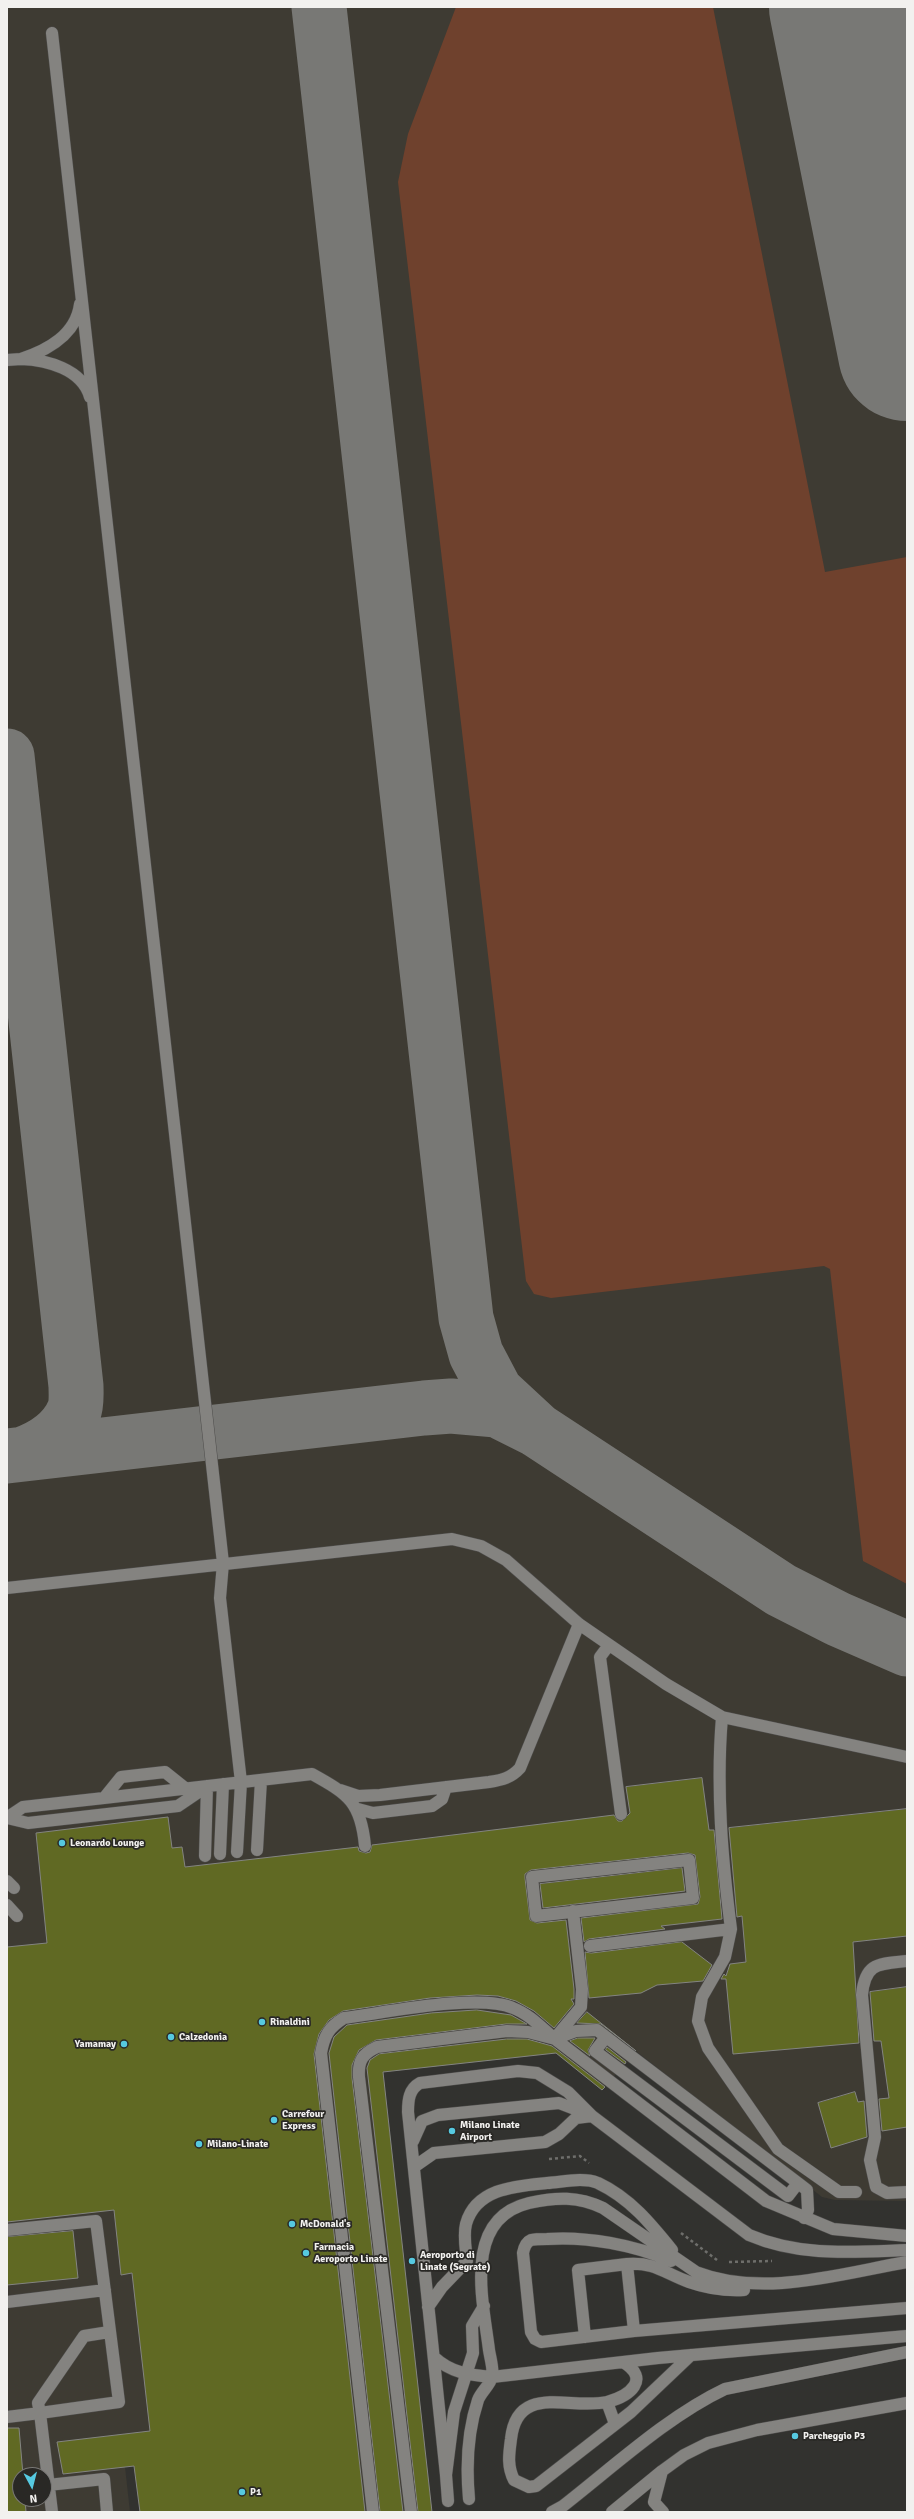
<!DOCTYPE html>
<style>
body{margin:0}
#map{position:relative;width:914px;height:2519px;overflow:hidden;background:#32322f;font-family:Signika,sans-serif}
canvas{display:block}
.frame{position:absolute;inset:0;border:8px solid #f2f1ef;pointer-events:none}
.north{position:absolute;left:12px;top:2467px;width:40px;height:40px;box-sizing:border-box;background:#292825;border:1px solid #797876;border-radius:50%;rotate:173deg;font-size:11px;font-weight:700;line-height:16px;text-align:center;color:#f2f1ef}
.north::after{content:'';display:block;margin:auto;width:14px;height:18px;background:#56c9e0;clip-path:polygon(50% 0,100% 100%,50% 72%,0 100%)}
</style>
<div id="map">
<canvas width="914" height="2519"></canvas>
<div class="frame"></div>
<div class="north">N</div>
</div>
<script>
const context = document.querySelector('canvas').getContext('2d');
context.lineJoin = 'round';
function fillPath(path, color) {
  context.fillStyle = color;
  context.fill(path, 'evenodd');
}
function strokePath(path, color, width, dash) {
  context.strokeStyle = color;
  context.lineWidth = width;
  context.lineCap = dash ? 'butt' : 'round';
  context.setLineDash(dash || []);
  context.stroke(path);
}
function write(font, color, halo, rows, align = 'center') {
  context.font = font + ' Signika,sans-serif';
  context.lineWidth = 3.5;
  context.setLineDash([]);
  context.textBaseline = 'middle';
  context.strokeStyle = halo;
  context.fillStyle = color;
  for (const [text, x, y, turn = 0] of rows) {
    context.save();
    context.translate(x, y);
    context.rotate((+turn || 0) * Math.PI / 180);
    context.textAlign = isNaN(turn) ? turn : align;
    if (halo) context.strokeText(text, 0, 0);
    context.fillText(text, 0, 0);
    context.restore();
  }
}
fillPath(new Path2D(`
 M7 7H907V2201L835 2200 822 2197 636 2051 602 2090 556 2053 383 2072 432 2512H352L344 2442 125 2467 130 2512H7ZM20 2475H44V2499H20Z`), '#3e3b33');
fillPath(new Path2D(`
 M456 7H713L825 572 907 557V1584L863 1561 830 1269 824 1266 551 1298 534 1294 526 1281 398 182 408 134Z`), '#6f412d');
strokePath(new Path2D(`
 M319 7 466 1318 476 1354 496 1392 537 1430
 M7 756 76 1386C76 1393 77 1404 74 1411 65 1433 45 1446 23 1454
 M7 1456 424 1408 451 1406 497 1410 537 1430 781 1590 838 1619 907 1649`), '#787875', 55);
strokePath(new Path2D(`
 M838 7 907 352`), '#787875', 138);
const building = new Path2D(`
 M702 1778 709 1830H714L722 1919 661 1926 665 1929 589 1939 584 1942 581 1918 698 1904 700 1897 695 1855 688 1853 531 1870 525 1874V1878L530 1920 537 1923 566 1920 574 1989V1999H571L574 2004 554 2028 534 2011 516 2001 498 1996 477 1995 430 1998 343 2011 329 2020 319 2034 314 2054 365 2512H140L134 2466 63 2474 57 2442 150 2431 132 2273 121 2275 114 2210 7 2222V1947L47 1943 36 1833 168 1817 172 1848 182 1847 185 1867 358 1847 359 1851 366 1853 370 1852 372 1845 614 1815 618 1821H622L630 1813 626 1787Z
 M907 1809V1936L853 1942 859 2043 733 2054 726 1979H721L724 1974 726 1976 730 1964 746 1962 742 1916 737 1917 729 1828Z
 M682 1868 685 1891 543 1908 540 1884Z
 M682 1942 712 1965 703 1981 657 1985 641 1993 589 1998 585 1952 591 1953Z
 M907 1987V2127L882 2131 879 2099 889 2098 881 2041H874L870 1992Z
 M477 2010 511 2015 527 2024H506L376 2040 359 2050 352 2065V2078L403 2512H380L329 2053 334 2037 347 2025 431 2013Z
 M587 2012 636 2051 601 2024 577 2023Z
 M578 2038H595L588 2050 590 2056 570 2041Z
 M507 2039H527L552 2046 605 2087 602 2090 556 2053 383 2072 432 2512H418L367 2068 370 2060 379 2054Z
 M607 2047 626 2062 625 2064 606 2050Z
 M855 2092 858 2102 864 2101 867 2137 831 2148 818 2103Z
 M73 2231 78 2278 7 2285V2237Z
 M7 2428H19L23 2475H20V2499H25L26 2512H7Z`);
fillPath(building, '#606923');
strokePath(building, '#838481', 1);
const lane = new Path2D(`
 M52 33 223 1563 220 1598 241 1782 237 1852
 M80 304C76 335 48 350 21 359 47 360 82 369 90 397
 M7 360 21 359
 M7 1588 452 1539 481 1546 506 1560 579 1624 666 1684 722 1717
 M609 1645 600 1657 621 1814
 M340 1790 358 1796 380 1795 489 1782C502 1780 511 1778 520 1768L579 1624
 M104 1798 312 1774C348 1794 361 1802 365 1846
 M358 1809 373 1813 432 1806 442 1799 446 1787
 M8 1817 23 1807 104 1798 121 1777 165 1772 185 1788
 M7 1818 28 1823 178 1806 206 1787
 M257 1850 261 1780
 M220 1854 223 1784
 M205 1856 207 1786
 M689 1860 693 1898 536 1916 532 1877Z
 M7 1881 14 1888
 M7 1905 17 1916
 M731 1929 725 1957 702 1997 698 2021 708 2048 778 2149 839 2192H856
 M590 1946 731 1929C722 1859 716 1788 722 1717L907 1757
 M907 1961C879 1964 865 1962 862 1995L875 2137 870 2160 876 2187 887 2193 907 2192
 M555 2038 581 2007 582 1989 573 1911
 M413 2141 422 2121 438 2115 559 2103 585 2113
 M414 2167 434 2153 545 2142 559 2134 576 2118 592 2116
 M798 2183 807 2190 808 2210 804 2218
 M7 2230 96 2221 119 2402 40 2413 38 2403 84 2336 109 2332
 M671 2261C635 2245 586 2236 547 2239 542 2239 535 2239 531 2240 526 2242 524 2248 523 2253L531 2332 535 2339 541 2342 634 2331 907 2308
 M627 2264C655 2262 664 2273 689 2282 706 2288 725 2291 744 2290
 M7 2302 105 2290
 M428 2307 442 2287 467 2261C466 2249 463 2236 466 2224 476 2188 516 2186 547 2183 563 2182 583 2177 598 2183 630 2198 651 2224 672 2250
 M585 2337 578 2270 627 2264 634 2331
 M434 2357C451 2373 470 2375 492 2377L658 2358 907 2336
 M623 2362C651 2379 630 2396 607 2402 569 2410 517 2383 511 2439 509 2454 507 2466 514 2480L529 2487 536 2486 631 2412 691 2355
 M607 2402 615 2424
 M7 2417 40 2413 52 2512
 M662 2471 654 2502 663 2512
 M446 2475 408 2112C408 2100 409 2089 420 2083L518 2071 537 2073 568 2092 592 2116 749 2235C800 2257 853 2252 907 2250
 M48 2485 104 2479 107 2512
 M469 2499C466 2466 467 2433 478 2400 481 2392 490 2385 492 2377 494 2370 490 2357 489 2350 483 2301 462 2219 529 2203 556 2197 578 2196 603 2208L696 2272C763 2298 839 2274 907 2262
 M448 2501 446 2475 454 2412 473 2353 472 2326 484 2306
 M373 2512 321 2053C324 2036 329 2027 344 2018 384 2013 478 1993 513 2008 529 2014 542 2028 555 2039L766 2201 833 2229 907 2236
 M411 2512 359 2077C358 2061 362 2054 377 2047L507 2031 528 2032 555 2039 576 2031 597 2030 631 2056 798 2183 788 2196 595 2051 606 2037
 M552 2512 563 2506C613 2467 668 2416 725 2389L907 2352
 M612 2512 662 2471 684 2455 708 2443 757 2430 907 2403`);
strokePath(lane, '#4e4d4b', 13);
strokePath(new Path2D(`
 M549 2159 580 2156 589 2163
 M681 2233 717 2260
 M729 2262 772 2261`), '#6e6e6b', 2.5, [3, 3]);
strokePath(lane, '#848380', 12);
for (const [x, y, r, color] of [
 [62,1843,4,"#56c9e0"],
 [262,2022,4,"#56c9e0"],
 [171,2037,4,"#56c9e0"],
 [124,2044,4,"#56c9e0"],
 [274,2120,4,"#56c9e0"],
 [452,2131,4,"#56c9e0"],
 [199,2144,4,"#56c9e0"],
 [292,2224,4,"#56c9e0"],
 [306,2253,4,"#56c9e0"],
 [412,2261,4,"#56c9e0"],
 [795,2436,4,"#56c9e0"],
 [242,2492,4,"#56c9e0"]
]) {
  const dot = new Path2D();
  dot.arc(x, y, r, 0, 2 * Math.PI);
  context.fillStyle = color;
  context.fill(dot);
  strokePath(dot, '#292825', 1.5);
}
write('bold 10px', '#f2f1ef', '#292825', [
 ["Leonardo Lounge",70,1843],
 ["Rinaldini",270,2022],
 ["Calzedonia",179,2037],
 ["Yamamay",116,2044,"right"],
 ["Carrefour",282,2114],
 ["Express",282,2126],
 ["Milano Linate",460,2125],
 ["Airport",460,2137],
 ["Milano-Linate",207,2144],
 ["McDonald's",300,2224],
 ["Farmacia",314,2247],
 ["Aeroporto Linate",314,2259],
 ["Aeroporto di",420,2255],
 ["Linate (Segrate)",420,2267],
 ["Parcheggio P3",803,2436],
 ["P1",250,2492]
], 'left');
</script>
